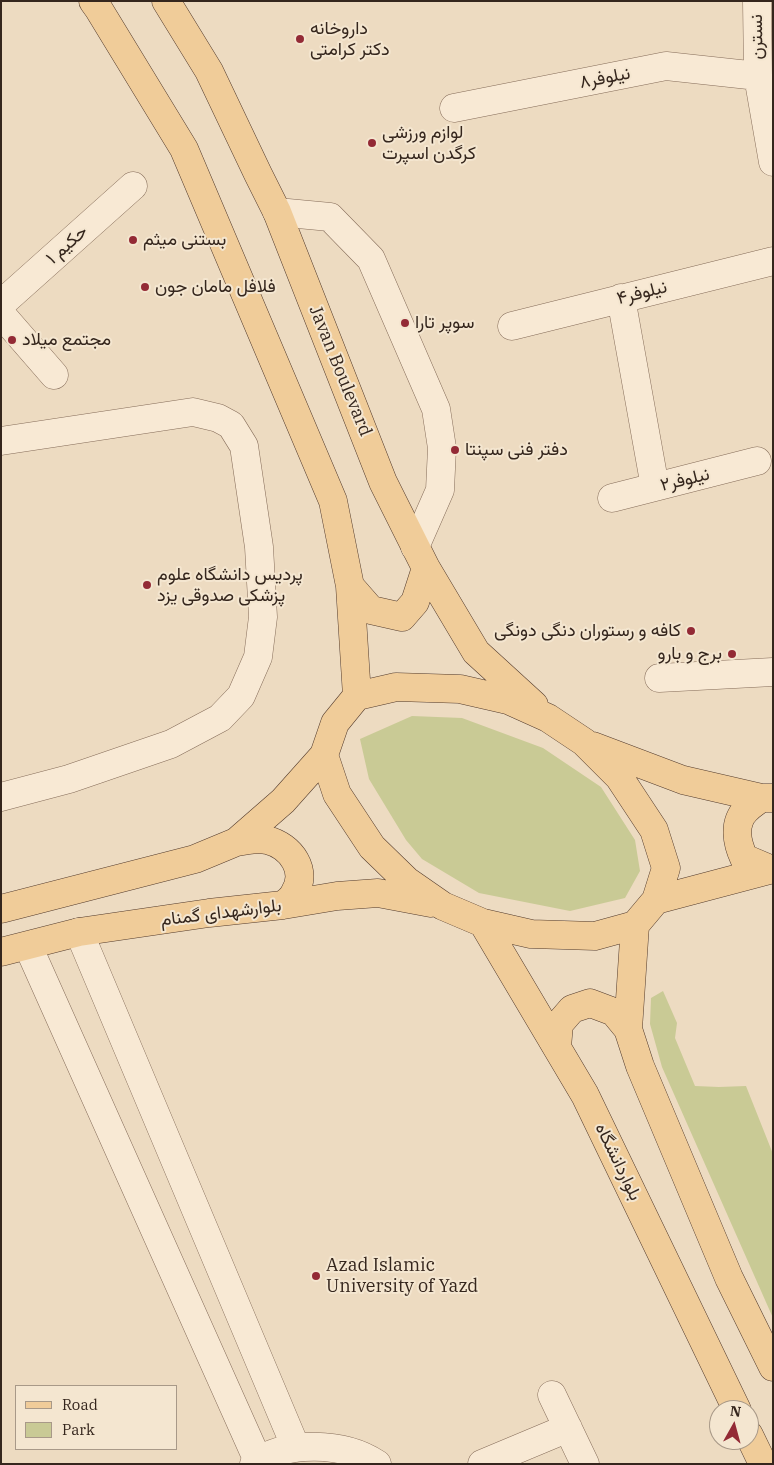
<!DOCTYPE html>
<meta charset="utf-8">
<style>
body{margin:0}
#map{position:relative;width:774px;height:1465px;overflow:hidden;background:#eddbc1;font-family:"IBM Plex Serif",serif}
canvas{display:block}
.frame{position:absolute;inset:0;border:2px solid #35261d;pointer-events:none}
.legend{position:absolute;left:15px;top:1385px;width:162px;height:65px;box-sizing:border-box;background:#f4e6d0;border:1px solid #a89988;margin:0;padding:6px 9px;list-style:none;font-size:15px;color:#35261d}
.legend li{display:flex;align-items:center;gap:10px;height:25px}
.legend b{width:25px;border:1px solid #a89988}
.north{position:absolute;left:709px;top:1400px;width:50px;height:50px;box-sizing:border-box;background:#f4e6d0;border:1px solid #a89988;border-radius:50%;rotate:7deg;font-size:14px;font-weight:700;line-height:20px;text-align:center;color:#35261d}
.north::after{content:'';display:block;margin:auto;width:18px;height:22px;background:#932a35;clip-path:polygon(50% 0,100% 100%,50% 72%,0 100%)}
</style>
<div id="map">
<canvas width="774" height="1465"></canvas>
<div class="frame"></div>
<ul class="legend">
<li><b style="height:6px;background:#f0cc99"></b>Road</li>
<li><b style="height:14px;background:#c9ca95"></b>Park</li>
</ul>
<div class="north">N</div>
</div>
<script>
const context = document.querySelector('canvas').getContext('2d');
context.lineJoin = 'round';
function fillPath(path, color) {
  context.fillStyle = color;
  context.fill(path, 'evenodd');
}
function strokePath(path, color, width, dash) {
  context.strokeStyle = color;
  context.lineWidth = width;
  context.lineCap = dash ? 'butt' : 'round';
  context.setLineDash(dash || []);
  context.stroke(path);
}
function write(font, color, halo, rows, align = 'center') {
  context.font = font + ' "IBM Plex Serif",Vazirmatn,serif';
  context.lineWidth = 4;
  context.setLineDash([]);
  context.textBaseline = 'middle';
  context.strokeStyle = halo;
  context.fillStyle = color;
  for (const [text, x, y, turn = 0] of rows) {
    context.save();
    context.translate(x, y);
    context.rotate((+turn || 0) * Math.PI / 180);
    context.textAlign = isNaN(turn) ? turn : align;
    if (halo) context.strokeText(text, 0, 0);
    context.fillText(text, 0, 0);
    context.restore();
  }
}
fillPath(new Path2D(`
 M412 716 462 718 543 748 601 787 635 840 640 871 625 898 570 911 479 893 422 859 406 840 369 779 360 739Z
 M663 991 677 1023 675 1038 695 1086 719 1087 746 1086 773 1154V1318L662 1067 650 1024 651 998Z`), '#c9ca95');
const minor = new Path2D(`
 M757 1 758 76 773 162
 M454 108 666 66 758 76
 M277 212 330 217 371 259 436 409 442 448 440 490 415 547
 M621 298 655 487
 M1 304 133 186
 M1 314 54 375
 M512 326 773 261
 M1 441 193 412 218 418 231 425 244 446 259 547 263 617 258 657 241 696 220 718 171 744 69 779 1 797
 M612 498 757 461
 M659 678 773 672
 M79 932 296 1448
 M28 946 258 1461
 M552 1395 585 1464
 M254 1464C286 1440 344 1442 377 1464
 M482 1464 568 1428`);
const major = new Path2D(`
 M93 1 98 8 184 149 333 501 350 586 357 696
 M166 1 209 71 258 174 277 212 383 482 426 568 476 652 534 705
 M350 586 371 610 402 617 415 602 426 568
 M396 687 460 689 508 700 548 718 584 742 619 777 654 830 666 868 656 900 635 925 595 936 531 934 483 923 443 906 407 881 372 847 337 794 324 755 335 723 357 696Z
 M593 746 683 780 761 798H773
 M761 798C756 802 751 805 746 810 733 823 737 843 744 858L770 869
 M236 842C245 841 258 838 267 840 291 846 309 871 294 894 292 898 287 902 283 905
 M656 900 773 869
 M1 909 195 859 236 842 283 801 324 755
 M483 923 585 1095 737 1410
 M635 925 628 1029 640 1066 729 1278 773 1367
 M1 952 79 932 209 913 283 905 337 896 378 893 431 903
 M557 1047 559 1024 572 1009 590 1003 614 1012 628 1029
 M749 1435 763 1464`);
strokePath(minor, '#856c59', 29);
strokePath(major, '#533b2d', 29);
strokePath(minor, '#f8e9d4', 28);
strokePath(major, '#f0cc99', 28);
for (const [x, y, r, color] of [
 [300,39,5,"#932a35"],
 [372,143,5,"#932a35"],
 [133,240,5,"#932a35"],
 [145,287,5,"#932a35"],
 [405,323,5,"#932a35"],
 [12,340,5,"#932a35"],
 [455,450,5,"#932a35"],
 [147,585,5,"#932a35"],
 [691,631,5,"#932a35"],
 [732,654,5,"#932a35"],
 [316,1276,5,"#932a35"]
]) {
  const dot = new Path2D();
  dot.arc(x, y, r, 0, 2 * Math.PI);
  context.fillStyle = color;
  context.fill(dot);
  strokePath(dot, '#f4e6d0', 2);
}
write('18px', '#35261d', '#f4e6d0', [
 ["داروخانه",310,29],
 ["دکتر کرامتی",310,50],
 ["لوازم ورزشی",382,133],
 ["کرگدن اسپرت",382,154],
 ["بستنی میثم",143,240],
 ["فلافل مامان جون",155,287],
 ["سوپر تارا",415,323],
 ["مجتمع میلاد",22,340],
 ["دفتر فنی سپنتا",465,450],
 ["پردیس دانشگاه علوم",157,575],
 ["پزشکی صدوقی یزد",157,596],
 ["کافه و رستوران دنگی دونگی",681,631,"right"],
 ["برج و بارو",722,654,"right"],
 ["Azad Islamic",326,1266],
 ["University of Yazd",326,1287]
], 'left');
write('18px', '#35261d', '#f4e6d0', [
 ["نسترن",757,37,-91],
 ["نیلوفر۸",605,78,-11],
 ["حکیم ۱",67,245,-42],
 ["نیلوفر۴",642,293,-14],
 ["Javan Boulevard",340,371,68],
 ["نیلوفر۲",685,480,-14],
 ["بلوارشهدای گمنام",221,913,-7],
 ["بلواردانشگاه",618,1162,64]
]);
</script>
